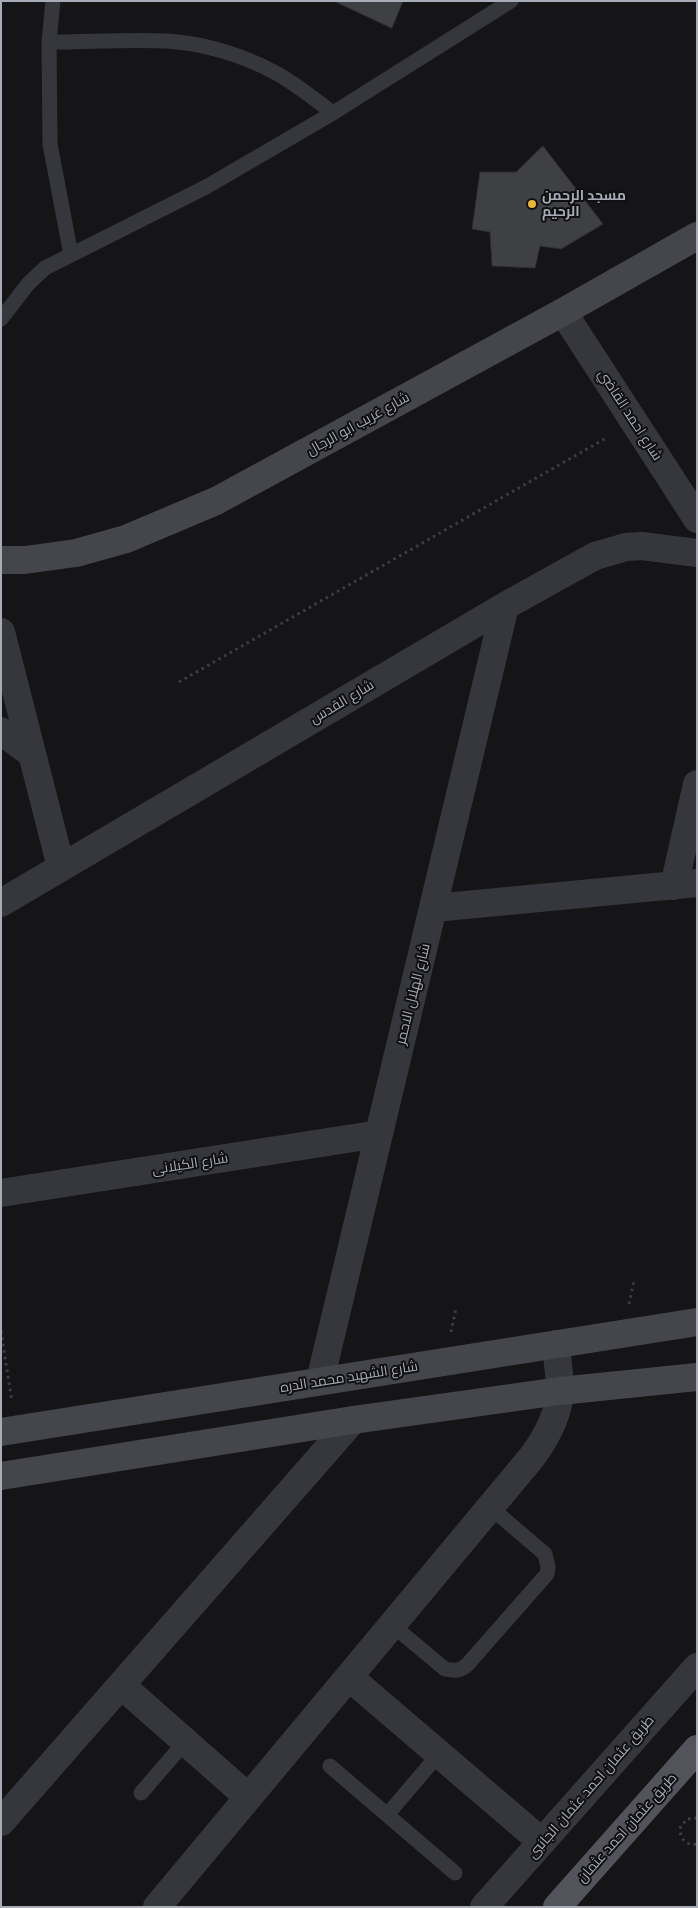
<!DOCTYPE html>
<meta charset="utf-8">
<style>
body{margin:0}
#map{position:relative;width:698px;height:1908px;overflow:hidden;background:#151517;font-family:"Public Sans",sans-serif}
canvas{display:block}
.frame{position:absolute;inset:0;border:2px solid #a8acb7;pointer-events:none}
</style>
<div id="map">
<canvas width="698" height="1908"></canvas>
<div class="frame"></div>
</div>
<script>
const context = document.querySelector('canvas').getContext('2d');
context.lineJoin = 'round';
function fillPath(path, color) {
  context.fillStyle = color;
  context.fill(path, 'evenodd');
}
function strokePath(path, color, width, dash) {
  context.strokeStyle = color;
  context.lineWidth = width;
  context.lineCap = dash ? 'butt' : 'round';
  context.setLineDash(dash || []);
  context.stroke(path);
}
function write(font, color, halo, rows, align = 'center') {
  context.font = font + ' "Public Sans",Cairo,sans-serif';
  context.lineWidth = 4;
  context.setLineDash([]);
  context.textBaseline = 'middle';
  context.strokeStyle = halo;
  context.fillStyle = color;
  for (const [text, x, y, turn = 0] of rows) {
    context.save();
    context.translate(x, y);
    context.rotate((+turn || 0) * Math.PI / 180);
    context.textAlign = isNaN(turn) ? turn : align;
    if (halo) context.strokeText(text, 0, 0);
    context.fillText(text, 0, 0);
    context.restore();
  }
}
const building = new Path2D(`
 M334 1H403L392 28Z
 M543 146 603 224 561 249 540 246 535 268 492 266 490 232 472 229 480 172H516Z`);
fillPath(building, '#3f4044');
strokePath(building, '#2f2f33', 1);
strokePath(new Path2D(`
 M179 682 608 437
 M629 1304 634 1280
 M1 1331 12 1402
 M451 1332 456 1308
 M697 1818 687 1819 680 1828C680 1838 685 1846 697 1844`), '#3c3e43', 3, [2.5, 4]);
strokePath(new Path2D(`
 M53 1 49 42 50 144 71 255
 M49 42C88 42 128 39 167 41 202 43 243 55 274 72 295 83 314 99 333 113
 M1 319 28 284 45 268 206 187 333 113 511 1
 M392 1625 445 1669C455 1671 460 1671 467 1665L547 1574 548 1567 545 1554 490 1507
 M330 1766 455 1873
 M141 1793 185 1742
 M387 1815 438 1755`), '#36373c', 15);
strokePath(new Path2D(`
 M563 312 697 519
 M1 632 61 867
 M1 731 32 754
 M674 886 697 784
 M1 903 505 606 595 556 626 547 642 546 697 553
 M434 908 697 883
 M1 1193 379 1134
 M320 1381 505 606
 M349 1677 542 1842
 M121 1685 248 1797
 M1 1822 353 1420
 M157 1907 532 1457C546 1438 559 1415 560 1390 560 1375 557 1359 556 1344
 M484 1907 697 1667`), '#36373c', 28);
strokePath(new Path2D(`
 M1 560H25L76 553 126 539 216 501 563 312 697 236
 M1 1432 697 1322
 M1 1476 353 1420 560 1391 697 1377`), '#44464c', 28);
strokePath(new Path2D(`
 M557 1907 697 1749`), '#53545b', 28);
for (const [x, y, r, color] of [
 [532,204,5,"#eab53a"]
]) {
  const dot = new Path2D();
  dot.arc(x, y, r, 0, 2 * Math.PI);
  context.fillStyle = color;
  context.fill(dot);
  strokePath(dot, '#101012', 2);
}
write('bold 14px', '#a8acb7', '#101012', [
 ["مسجد الرحمن",542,196],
 ["الرحيم",542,212]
], 'left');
write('14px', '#a8acb7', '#101012', [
 ["شارع احمد القاضي",630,415,57],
 ["شارع غريب ابو الرجال",358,424,-29],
 ["شارع القدس",342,702,-31],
 ["شارع الهلال الاحمر",413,994,-76],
 ["شارع الكيلانى",190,1164,-9],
 ["شارع الشهيد محمد الدره",349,1377,-9],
 ["طريق عثمان احمد عثمان الجانبى",591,1787,-49],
 ["طريق عثمان احمد عثمان",627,1828,-48]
]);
</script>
